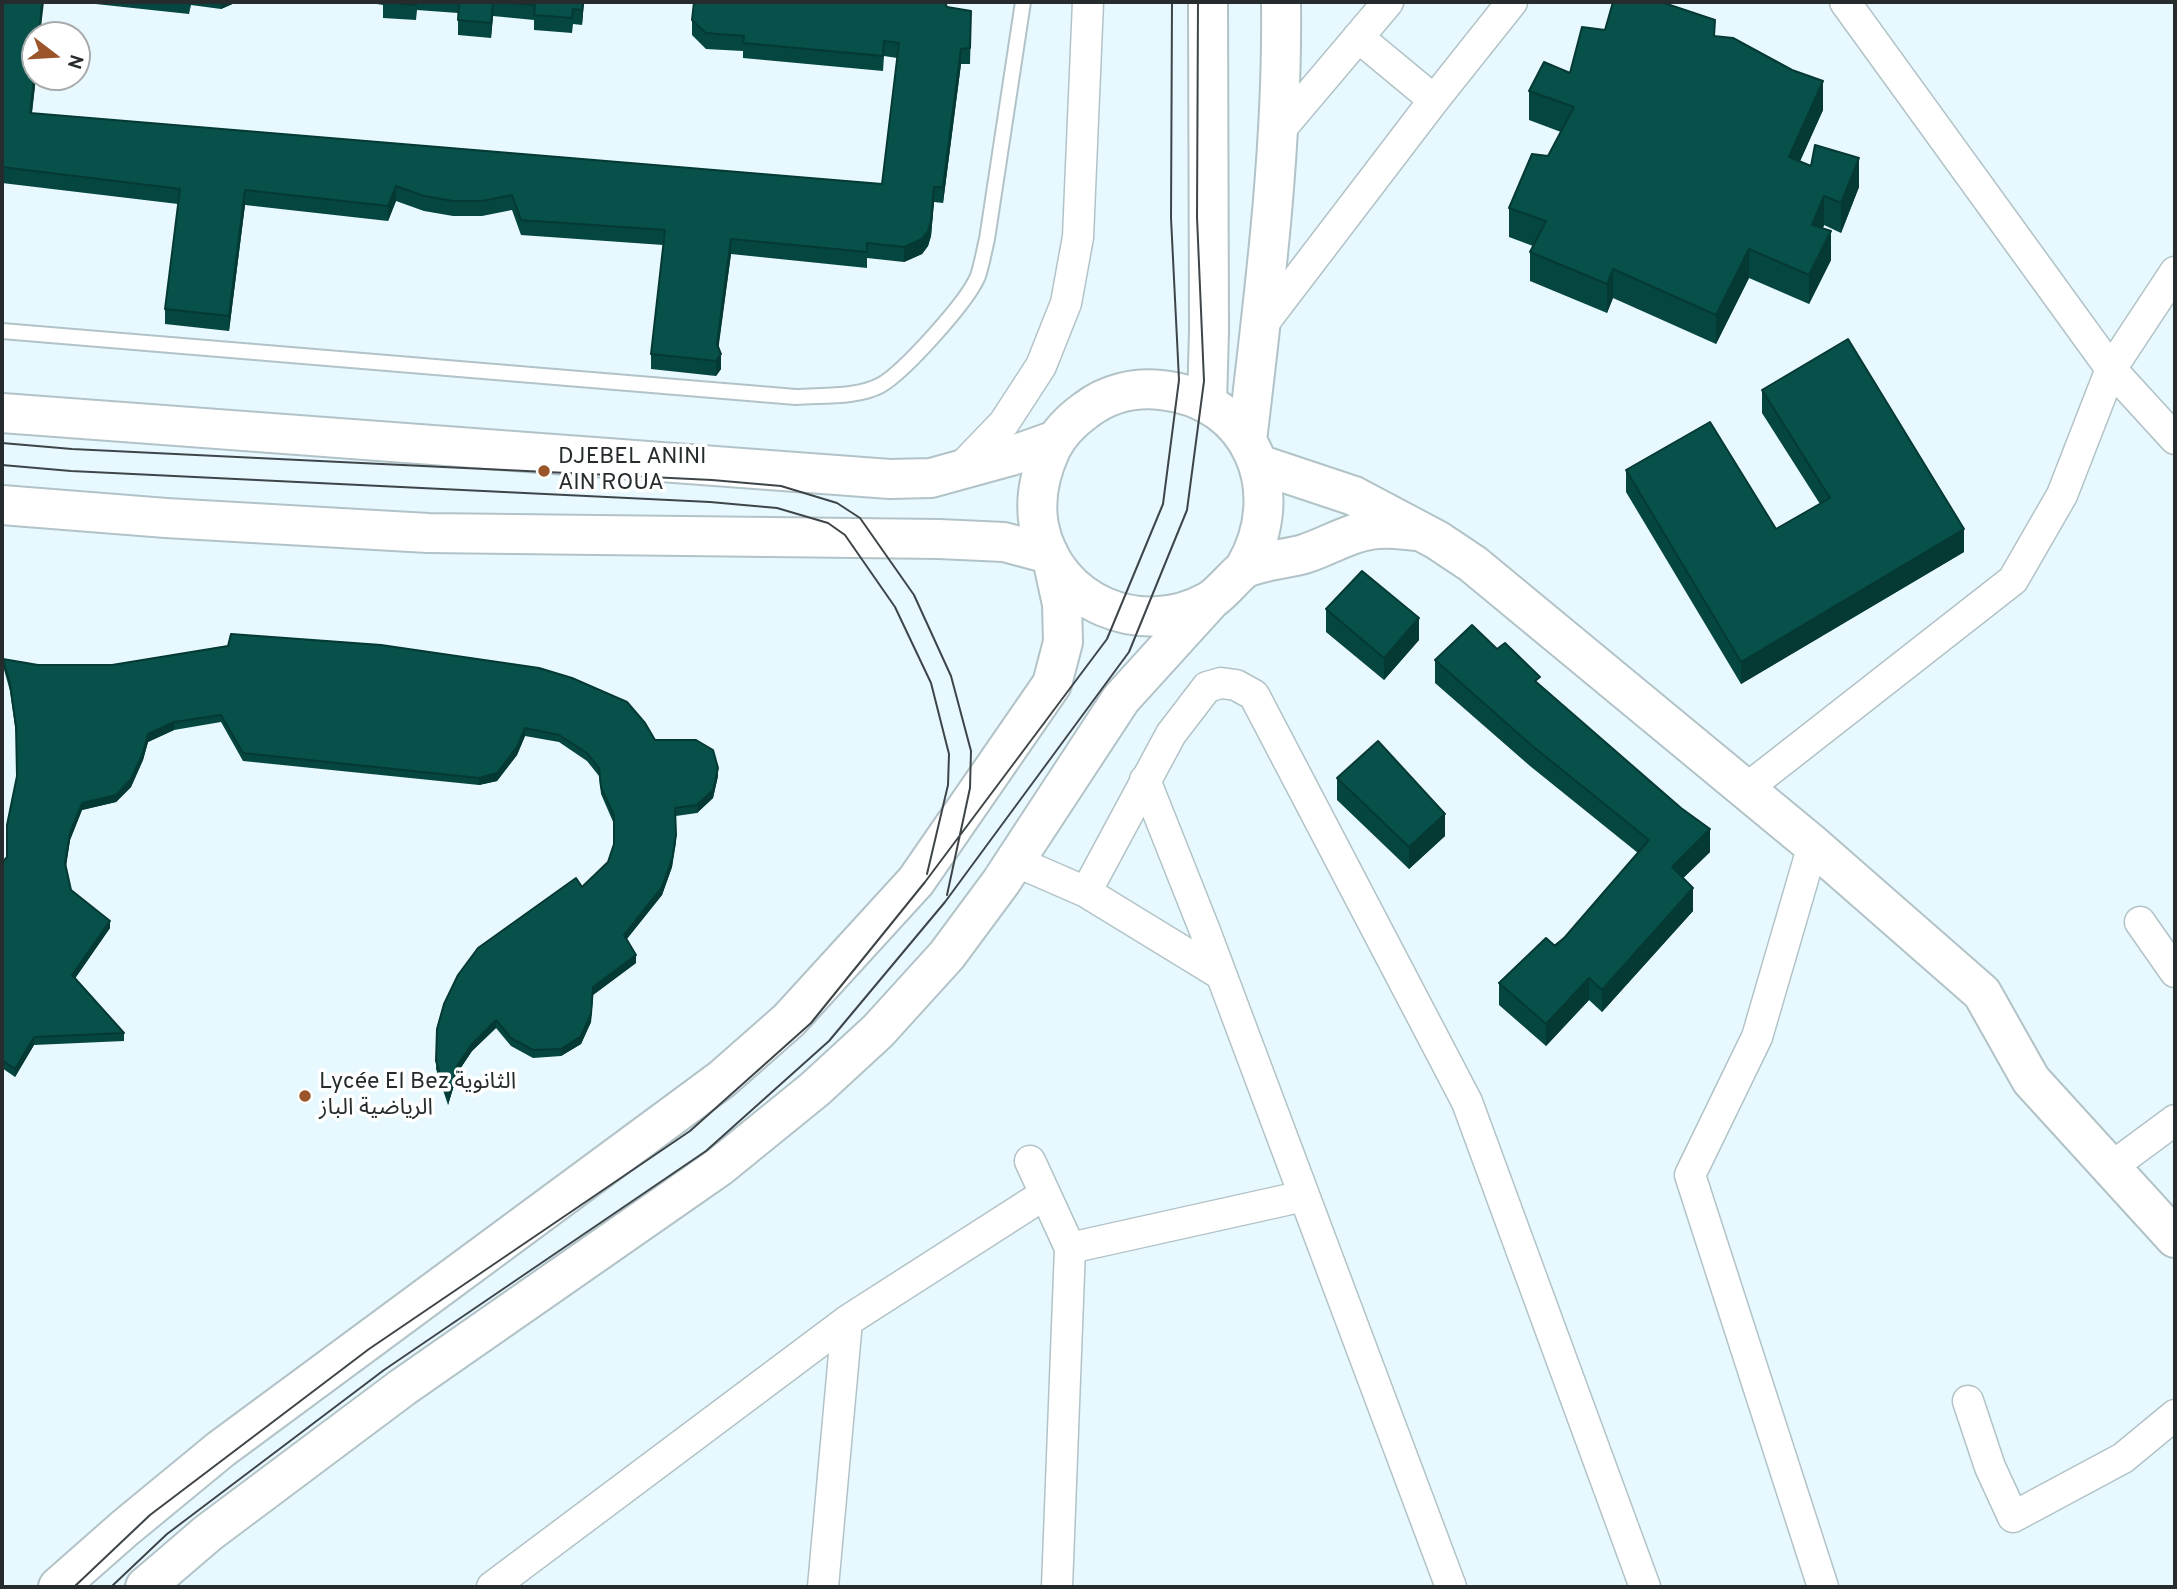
<!DOCTYPE html>
<meta charset="utf-8">
<style>
body{margin:0}
#map{position:relative;width:2177px;height:1589px;overflow:hidden;background:#e7f9fe;font-family:Overpass,sans-serif}
canvas{display:block}
.frame{position:absolute;inset:0;border:4px solid #262c2e;pointer-events:none}
.north{position:absolute;left:21px;top:21px;width:70px;height:70px;box-sizing:border-box;background:#fff;border:2px solid #a8abab;border-radius:50%;rotate:107deg;font-size:19px;font-weight:700;line-height:28px;text-align:center;color:#262c2e}
.north::after{content:'';display:block;margin:auto;width:24px;height:32px;background:#9b552b;clip-path:polygon(50% 0,100% 100%,50% 72%,0 100%)}
</style>
<div id="map">
<canvas width="2177" height="1589"></canvas>
<div class="frame"></div>
<div class="north">N</div>
</div>
<script>
const context = document.querySelector('canvas').getContext('2d');
context.lineJoin = 'round';
function strokePath(path, color, width, dash) {
  context.strokeStyle = color;
  context.lineWidth = width;
  context.lineCap = dash ? 'butt' : 'round';
  context.setLineDash(dash || []);
  context.stroke(path);
}
function fillPath(path, color) {
  context.fillStyle = color;
  context.fill(path, 'evenodd');
}
function write(font, color, halo, rows, align = 'center') {
  context.font = font + ' Overpass,"Noto Sans Arabic",sans-serif';
  context.lineWidth = 7;
  context.setLineDash([]);
  context.textBaseline = 'middle';
  context.strokeStyle = halo;
  context.fillStyle = color;
  for (const [text, x, y, turn = 0] of rows) {
    context.save();
    context.translate(x, y);
    context.rotate((+turn || 0) * Math.PI / 180);
    context.textAlign = isNaN(turn) ? turn : align;
    if (halo) context.strokeText(text, 0, 0);
    context.fillText(text, 0, 0);
    context.restore();
  }
}
const lane = new Path2D(`
 M2 331 796 397C822 395 857 398 881 385 905 371 968 301 978 276 982 264 984 251 987 239L1023 2`);
const street = new Path2D(`
 M1358 37 1434 100
 M1279 131 1388 2
 M2175 272 2111 369 2175 439
 M1260 328 1434 100 1512 2
 M957 472 1004 423 1041 366 1066 303 1078 237 1088 2
 M1145 780 1205 931 1451 1587
 M1746 789 2013 580 2062 495 2111 369 1845 2
 M1813 845 1757 1037 1690 1175 1823 1587
 M1015 861 1086 892 1220 974
 M1086 892 1171 734 1207 687 1221 683 1236 685 1254 695 1467 1102 1645 1587
 M2140 922 2175 972
 M1030 1161 1070 1248 1057 1587
 M2110 1168 2175 1120
 M1070 1248 1304 1196
 M1968 1401 1990 1467 2013 1517 2123 1458 2175 1415
 M492 1587 847 1321 1045 1194
 M823 1587 847 1321`);
const secondary = new Path2D(`
 M1207 403 1209 331 1208 2
 M2 413 890 479 931 478 1011 456 1056 440
 M1247 441C1264 295 1283 149 1281 2
 M1258 464 1354 496 1437 540 1473 564 1813 845 1982 993 2031 1080 2175 1238
 M2 505 166 518 428 533 939 539 1004 542 1049 554
 M1245 567C1289 492 1252 399 1161 390 1134 387 1107 394 1086 410 1072 420 1059 433 1051 449 1040 473 1034 499 1039 526 1055 604 1141 639 1209 601 1222 594 1239 570 1248 567 1266 560 1286 559 1304 554 1329 546 1353 530 1379 529 1392 528 1404 530 1416 531
 M58 1587 125 1528 221 1449 722 1079 789 1020 916 881 1052 684 1063 642 1062 604 1053 563
 M145 1587 208 1533 403 1387 719 1167 815 1089 878 1031 947 955 1001 882 1121 699 1210 601`);
strokePath(lane, '#b2c3c8', 18);
strokePath(street, '#b2c3c8', 33);
strokePath(secondary, '#b2c3c8', 42);
strokePath(lane, '#fff', 14);
strokePath(street, '#fff', 30);
strokePath(secondary, '#fff', 38);
strokePath(new Path2D(`
 M2 443 72 449 712 480 781 486 837 503 860 518 914 595 951 676 971 751 970 788 947 895
 M2 465 71 471 710 502 777 508 828 523 845 535 895 607 931 683 949 754 948 785 927 874
 M74 1587 150 1515 369 1349 690 1131 811 1023 925 882 1107 639 1163 504 1179 380 1171 218 1172 2
 M111 1587 167 1534 384 1370 706 1151 829 1041 945 902 1129 652 1187 510 1204 381 1197 217 1198 2`), '#3e4548', 2);
fillPath(new Path2D(`
 M2 2 36 77 32 113 882 184 897 58 884 56 883 71 743 58V51L706 49 692 35V20L947 7 971 26 970 64H961L943 203 934 202 931 236 928 246 922 254 904 262 867 258V268L731 254 718 348 721 369 716 376 651 369V354L663 245 521 235 512 210 482 216H453L424 211 396 201 388 221 245 205 229 331 165 324V309L178 204 2 183Z
 M77 2H237L221 9 191 5 189 14Z
 M377 2H584L582 25 573 24 572 33 534 30V20L493 16 491 38 458 35V13L417 10 416 20 383 18V5L377 4Z
 M1605 30 1715 36 1823 110 1800 161 1859 187 1841 233 1824 225 1823 228 1831 260 1809 304 1749 278 1716 344 1613 298 1607 313 1530 281V252L1533 246 1509 237V208L1548 156 1561 132 1529 120V91L1570 73Z
 M1762 390 1964 552 1741 684 1626 492V470L1776 529 1820 504 1762 413Z
 M1326 609 1419 640 1384 680 1326 632Z
 M1497 649 1540 685 1710 852 1683 878 1693 911 1602 1012 1589 1000 1546 1046 1499 1005V983L1565 937 1638 853 1530 766 1435 683V660Z
 M3 659 38 665 655 740 718 776 713 798 697 813 676 816V843L672 867 662 895 627 939 636 963 593 995 591 1022 581 1044 561 1056 533 1058 511 1046 496 1028 472 1051 458 1072 448 1105 436 1069 437 1029 582 887 608 862 614 844V824L601 794 599 776 587 761 559 742 525 736 517 755 497 781 479 785 243 761 221 722 174 730 148 742 143 760 131 787 116 802 82 810 70 840 66 867 71 890 110 928 75 978 124 1033V1041L34 1045 15 1077 2 1068V863L7 857 17 777 16 734 10 691 3 666Z
 M1337 778 1445 836 1409 869 1337 800Z`), '#064640');
fillPath(new Path2D(`
 M42 2H44L40 35H39Z
 M221 2H237L221 9Z
 M493 2V16L491 38V23Z
 M583 2H584L582 25V10Z
 M961 49V64L943 203V187Z
 M35 69 36 77 30 128V113Z
 M1823 81V110L1789 186V157Z
 M1859 158V187L1841 233V203Z
 M396 186V201L388 221V206Z
 M934 187V202L931 236 928 246 922 254 904 262V247Z
 M245 190V205L229 331V316Z
 M1824 196V225L1812 254V225Z
 M1831 231V260L1809 304V275Z
 M731 239V254L717 359V344Z
 M1749 249V278L1716 344V315Z
 M1613 269V298L1607 313V284Z
 M721 354V369L716 376V361Z
 M1964 529V552L1741 684V662Z
 M1419 618V640L1384 680V658Z
 M174 722V730L148 742 143 760 131 787 116 802 82 810 70 840 65 871V863L70 833 82 803 148 734Z
 M525 728V736L517 755 497 781 479 785V778Z
 M718 768V776L713 798 697 813V805Z
 M1445 814V836L1409 869V847Z
 M1710 829V852L1672 889V867Z
 M676 835 672 867 662 895 624 942V935Z
 M1693 888V911L1602 1012V990Z
 M110 921V928L72 983V975Z
 M636 955V963L593 995 591 1022 581 1044 561 1056V1049L593 987Z
 M1589 978V1000L1546 1046V1024Z
 M496 1020V1028L472 1051 458 1072 448 1105V1097L458 1064 472 1044Z
 M34 1037V1045L15 1077V1069Z`), '#053934');
const building = new Path2D(`
 M2 2H42L39 35H35V69L30 113 882 184 899 43 884 41 883 56 743 43 744 36 706 33 692 20 694 2H945L947 7 971 11 970 48 961 49 943 187H934L931 221 928 231 922 239 904 247 867 243V252L731 239 717 344 721 354 716 361 651 354 665 230 521 220 512 195 482 201H453L424 196 396 186 388 206 245 190 229 316 165 309 180 189 2 167Z
 M383 2H417L416 5Z
 M459 2H493L491 23 458 20Z
 M498 2H583L582 10 573 9 572 18 534 15 535 5Z
 M1613 2H1661L1715 20 1714 36 1733 38 1792 70 1823 81 1789 157 1811 166 1815 145 1859 158 1841 203 1824 196 1812 225 1831 231 1809 275 1749 249 1716 315 1613 269 1607 284 1530 252 1546 221 1509 208 1532 154 1548 156 1574 107 1529 91 1544 62 1570 73 1582 27 1605 30Z
 M1848 339 1964 529 1741 662 1626 470 1710 422 1776 529 1830 498 1762 390Z
 M1362 571 1419 618 1384 658 1326 609Z
 M1472 625 1497 649 1505 643 1540 677 1535 681 1681 808 1710 829 1672 867 1693 888 1602 990 1589 978 1546 1024 1499 983 1546 938 1555 946 1565 937 1649 840 1530 744 1435 660Z
 M231 634 381 645 539 668 572 678 627 702 645 723 655 740H696L713 750 718 768 713 790 697 805 675 808 676 835 672 859 662 887 624 935 636 955 593 987 591 1014 581 1036 561 1049 533 1050 511 1038 496 1020 472 1044 458 1064 448 1097 436 1061 437 1029 444 1004 458 975 478 948 576 878 582 887 608 862 614 844V816L601 787 599 768 587 753 559 735 525 728 517 747 497 773 479 778 243 753 221 715 174 722 148 734 143 753 131 779 116 795 82 803 70 833 65 863 71 890 110 921 72 975 124 1033 34 1037 15 1069 2 1060V863L7 857V825L17 776 16 726 10 684 3 659 38 665H112L228 646Z
 M1378 741 1445 814 1409 847 1337 778Z`);
fillPath(building, '#07514a');
strokePath(building, '#053934', 2);
for (const [x, y, r, color] of [
 [544,471,7,"#9b552b"],
 [305,1096,7,"#9b552b"]
]) {
  const dot = new Path2D();
  dot.arc(x, y, r, 0, 2 * Math.PI);
  context.fillStyle = color;
  context.fill(dot);
  strokePath(dot, '#fff', 2.5);
}
write('23px', '#262c2e', '#fff', [
 ["DJEBEL ANINI",558,458],
 ["AIN ROUA",558,484],
 ["Lycée El Bez الثانوية",319,1083],
 ["الرياضية الباز",319,1109]
], 'left');
</script>
